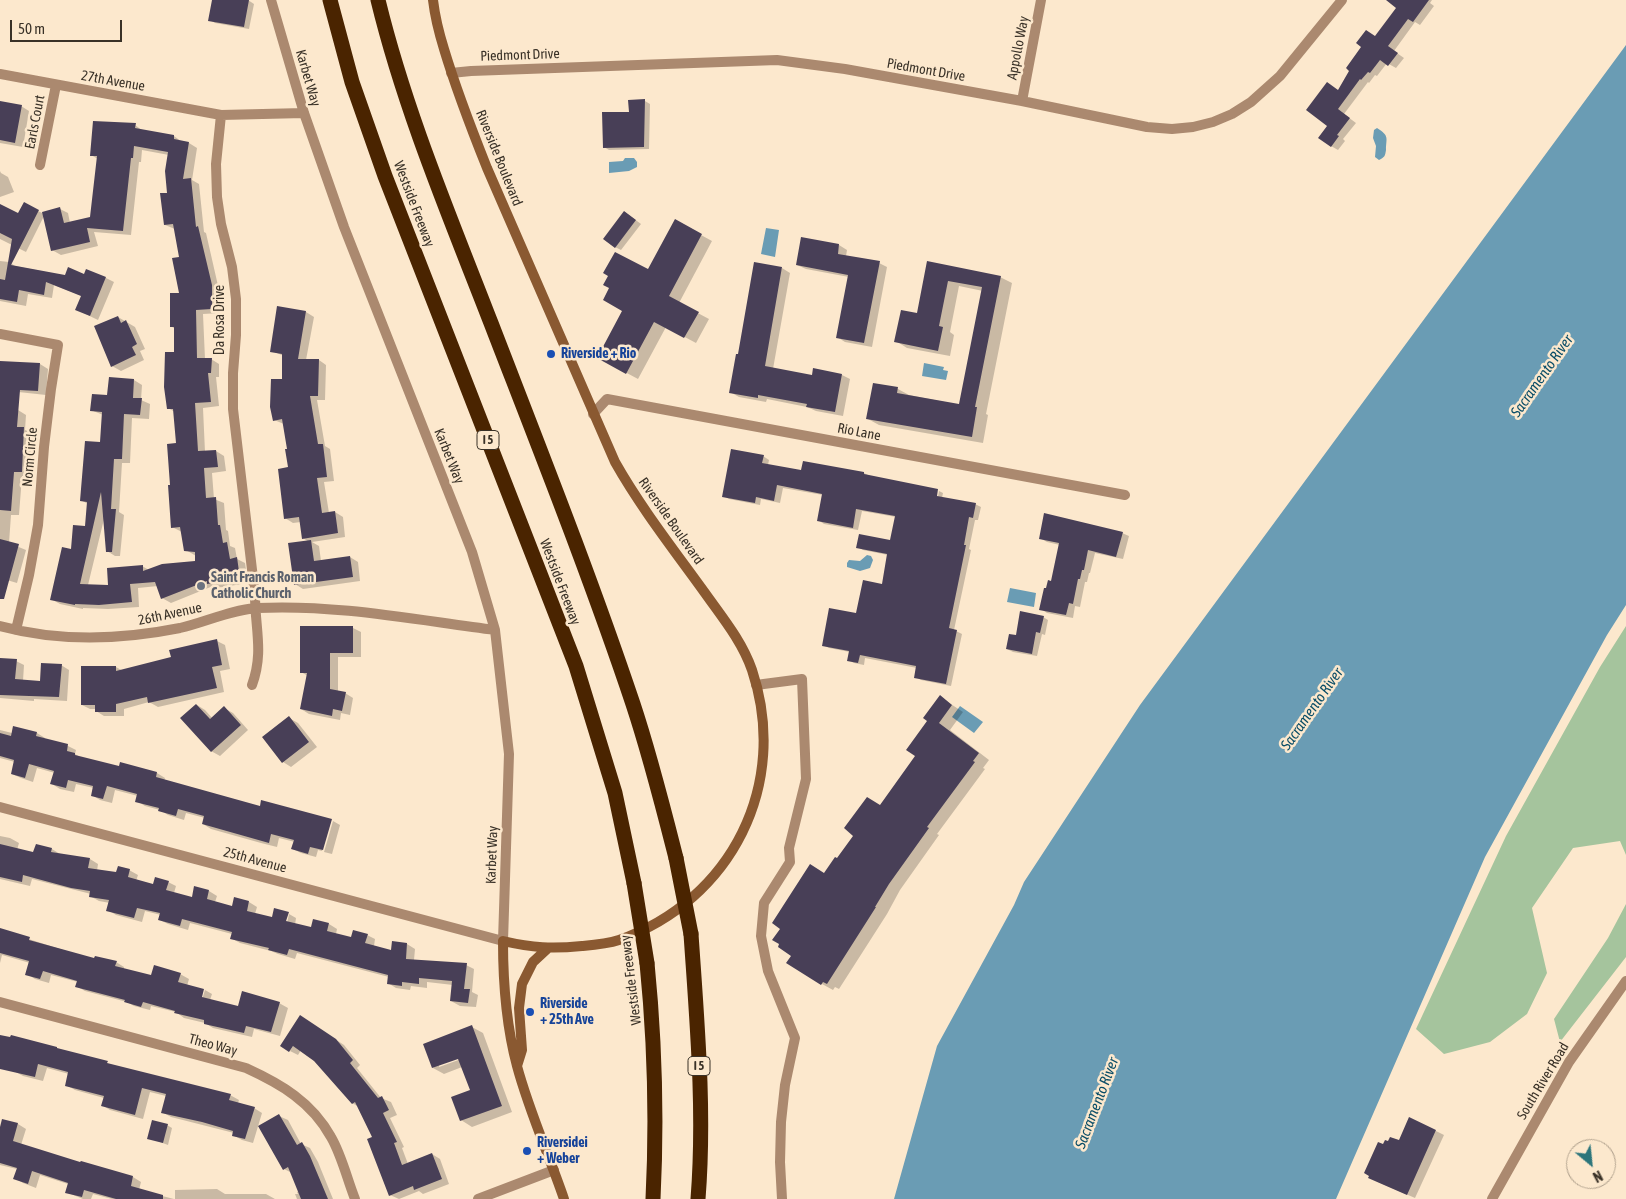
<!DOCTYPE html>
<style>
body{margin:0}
#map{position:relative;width:1626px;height:1199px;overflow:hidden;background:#fce8cd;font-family:"Asap Condensed",sans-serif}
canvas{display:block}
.north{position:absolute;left:1566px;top:1139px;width:50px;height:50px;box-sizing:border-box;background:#fce8cd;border:1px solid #ae9f8b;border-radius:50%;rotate:152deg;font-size:14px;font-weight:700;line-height:20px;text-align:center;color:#393127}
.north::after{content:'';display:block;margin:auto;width:18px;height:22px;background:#2c757b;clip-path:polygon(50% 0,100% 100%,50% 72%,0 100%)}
.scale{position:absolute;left:10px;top:20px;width:112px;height:22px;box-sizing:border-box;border:2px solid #393127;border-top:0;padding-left:6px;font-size:15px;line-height:18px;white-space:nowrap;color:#393127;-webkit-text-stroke:4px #fce8cd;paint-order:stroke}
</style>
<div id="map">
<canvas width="1626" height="1199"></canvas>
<div class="north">N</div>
<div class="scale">50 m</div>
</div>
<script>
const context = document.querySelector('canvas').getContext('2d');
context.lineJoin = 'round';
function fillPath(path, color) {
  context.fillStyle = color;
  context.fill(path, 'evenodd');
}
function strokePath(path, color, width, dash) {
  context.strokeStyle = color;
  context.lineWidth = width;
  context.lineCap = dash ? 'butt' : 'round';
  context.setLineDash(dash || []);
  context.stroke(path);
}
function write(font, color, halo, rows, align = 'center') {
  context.font = font + ' "Asap Condensed",sans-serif';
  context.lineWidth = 5;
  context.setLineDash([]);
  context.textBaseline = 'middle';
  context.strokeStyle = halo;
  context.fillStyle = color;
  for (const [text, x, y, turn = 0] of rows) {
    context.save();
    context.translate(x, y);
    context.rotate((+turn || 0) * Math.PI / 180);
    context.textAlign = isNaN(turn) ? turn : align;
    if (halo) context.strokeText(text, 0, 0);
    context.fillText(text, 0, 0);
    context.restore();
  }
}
fillPath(new Path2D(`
 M1626 626V855L1620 841 1573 848 1532 908 1547 973 1527 1014 1490 1042 1444 1054 1416 1029 1506 836 1600 667Z
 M1626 904V957L1560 1042 1554 1019 1608 938Z`), '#a5c49d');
fillPath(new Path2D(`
 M1626 45V605L1607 635 1485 857 1336 1199H894L937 1046 1014 905 1024 882 1140 705Z
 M1377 128C1390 136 1386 138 1386 150 1385 156 1385 157 1379 160L1375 157 1376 146 1373 138 1374 130Z
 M625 158H634L637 162V167L629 171 609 173V162L623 161Z
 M766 228 779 230 775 257 761 254Z
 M924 363 944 367 943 370 948 371 946 380 922 376Z
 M867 555 871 556 873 560 870 568 860 571 847 567V563L849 560 860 561Z
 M1010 588 1036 593 1034 607 1007 602Z
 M960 706 983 722 974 733 952 717Z`), '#6a9cb4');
fillPath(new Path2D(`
 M213 0H248L254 4 249 29 215 23 210 20Z
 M1392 0H1432L1430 3 1434 6 1420 25 1415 22 1394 51 1404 58 1396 68 1387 63 1377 76 1375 75 1369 83 1368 82 1344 114 1356 123 1343 139 1345 141 1338 150 1331 146 1329 125 1339 91 1397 7Z
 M645 101 650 104 649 149 609 150 604 147 630 113V102Z
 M0 102 21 106 29 111 23 147 0 143Z
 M135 125 143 131 174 136 182 142 189 143 197 148 192 180 199 184 204 232 206 233 219 290 220 313 203 314 205 359H211L219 364V377H216L219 406 203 408 205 452 216 451 224 456 226 471 212 473 214 499 224 503 226 530 228 531 230 546 235 548 237 559 245 563 248 583 217 588 213 586 171 603 162 598 158 586 138 588 139 607 108 609 83 608V609L60 604 51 599 72 551 86 527 88 504 81 500 102 443 103 415 91 410 134 380 142 385 141 400 150 404 149 419 132 418 130 463H122L119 512 124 515 120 556H115L107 551 104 519 88 585 109 586 142 566 149 570 196 562V556L186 550 182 532 172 527 171 486 177 444 175 412 168 408 175 353V329L171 326 181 294V258L175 229 165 225 168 194 169 155 142 150 141 162H139L131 235 94 232 98 246 61 255 52 250 44 216 26 252 0 239V205L19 215 38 211 44 214 60 209 68 213 70 223 91 218 98 159 91 155Z
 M0 171 1 173 8 177 14 192 0 197Z
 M625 212 641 224 621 250 615 247Z
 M701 235 712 241 679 303 709 319 696 343 666 327 638 379 610 364 649 271Z
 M839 245 847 250 846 256 879 263 887 267 872 347 845 342 837 337 849 277 806 269 797 265Z
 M0 261 9 262 15 266 66 276 85 275 106 278 114 282 98 320 77 310 82 296 54 285 52 298 28 294 26 306 0 301Z
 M928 263 1000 277 1012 283 986 414 988 415 983 443 879 425 868 419 874 384 898 389 909 395 960 405 983 291 959 286 950 332 954 335 950 356 907 348 896 341 918 315Z
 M782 268 790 273 773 369 813 377 814 370 842 375 850 379 843 416 816 411 807 407 767 399 766 402 739 397 730 392Z
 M278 308 306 312 314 317 306 360H319L326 365 325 400H317L325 446 330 449 334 481 324 482 329 513 335 512 343 517 345 537 312 542 319 546 321 561 350 557 358 562 360 581 303 589 295 584 309 542 303 538 301 522 293 523 285 518 289 468 288 450 284 424 274 420 283 381 284 356 272 351Z
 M118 317 135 327 145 349 140 351 144 360 121 371 112 366Z
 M0 362 40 364 48 369 46 395 0 390Z
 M0 409 18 410 26 415 25 430 32 433 30 476H22L19 515H11L9 543 26 550 17 583 0 578Z
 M763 456 769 460 768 465 802 472 804 462 864 473 870 476 937 490V502L939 491 943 493 942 498 975 504 981 507 978 520H975L969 549 971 550 954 630 962 634 951 686 921 680 916 677 917 668 865 658 864 665 854 663 848 660 850 652 829 648 823 645 857 614 883 585 888 555 863 550 858 547 891 541 896 517 862 511 858 530 824 524 818 520 823 495 783 488 780 503 761 499 760 505 729 499 723 496Z
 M1122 533 1129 536 1123 559 1095 553 1090 573H1089L1087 582H1085L1080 607 1075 606 1073 618 1047 613 1041 609 1052 582 1060 545 1047 542 1040 538Z
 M1043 617 1048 620 1045 635 1042 634 1037 656 1013 652 1007 649 1017 637Z
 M353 628 361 632V657H338V692L345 693 353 698 350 715 341 713 340 720 309 714 301 709 308 676 301 672Z
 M217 641 225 645 230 669 220 671 224 692 158 707 149 702 124 709V716H104L96 711V709H90L82 705 116 667 123 671 173 658Z
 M0 659 16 661 24 665 23 681 41 682 61 665 69 670 67 701 34 699V701L0 698Z
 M940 697 963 712 950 730 989 760 983 768 985 769 937 834 939 835 900 890 887 914 839 989 835 987 833 990 822 984 793 955 825 874 880 806 917 756 929 720Z
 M197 705 205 710 213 719 224 708 233 713 248 730 220 756 211 751Z
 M289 718 298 723 317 747 291 767 283 762 264 738Z
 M0 730 12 733H37L45 738 44 740 68 746 76 750 75 754 80 757 120 768 157 773 165 778 164 781 261 807 262 802 332 821H331L322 851 318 850 316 857 301 853 293 849 295 842 279 838 277 847 261 843 211 829 203 824 205 818 186 813 184 820 168 815 160 810 145 806 137 801 138 796 115 790 112 803 100 800 92 795 94 788 76 784 74 792 60 789 52 784 55 773 37 768 33 782 21 778 12 774 15 762 0 758Z
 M333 821 340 825 332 854 324 852Z
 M0 836 10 838 19 843 17 850 34 854 52 849 60 854 90 859 98 864 97 871 117 874 129 870 138 875 136 881 154 885 168 882 176 886 174 893 193 898 195 888 209 891 217 896 215 902 233 907 249 902 257 907 255 914 283 927 286 928 289 914 296 918 295 925 312 929 329 924 337 929 336 934 352 938 367 935 375 939 374 946 392 951 393 942 407 944 415 949 414 960 466 965 474 969 472 992 478 995 476 1007 460 1006 451 1001 453 985 427 982V988L411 986 410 990 396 988 388 983 389 977 297 953 295 959 278 954 271 951 240 943 231 938 232 934 190 923 188 930 168 924 160 920 161 915 145 911 142 922 116 915 108 910 110 903 99 901 90 896 91 894 32 879 30 886 0 879Z
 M0 930 95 960 116 962 124 967V969L152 977 180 974 189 979 187 986 204 990H202L201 1003 205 990 212 994 210 1000 239 1008 279 1003 288 1008 280 1036 254 1029 252 1037 213 1028 205 1023 184 1018 176 1012 151 1006 150 1010 134 1006 127 1002 85 991 76 986 78 982 51 975 49 983 35 979 27 974 30 963 2 955 0 963Z
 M308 1021 344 1045 360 1065 357 1068 381 1098 391 1102 397 1115 390 1118 404 1147 402 1148 408 1164 432 1154 440 1159 449 1184 423 1194 419 1191 399 1199 390 1195 374 1137 359 1107 352 1103 315 1060 301 1050 298 1055 290 1051Z
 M472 1027 483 1033 512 1112 472 1127 461 1120 471 1091 462 1067 444 1074 433 1068ZM463 1055 464 1058 439 1067V1064Z
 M0 1036 230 1095 239 1100 238 1103 254 1108 262 1113 253 1143 242 1140 233 1135 234 1133 171 1117 162 1112 166 1096 150 1092 143 1119 110 1110 102 1105 104 1098 75 1090 66 1085 69 1074 47 1068 43 1081 23 1076 0 1063Z
 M279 1116 288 1120 301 1144 310 1148 318 1162 333 1199H297L295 1194H298L297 1192 299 1191 292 1173 284 1169Z
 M3 1120 18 1124 26 1129 21 1145 81 1164 82 1162 133 1177 141 1182 139 1190 174 1199H112L93 1194 91 1199H83L66 1192 68 1184 40 1175 36 1188 23 1183 15 1178 17 1169 0 1165V1132Z
 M167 1125 172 1128 168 1145 149 1138Z
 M1436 1131 1444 1135 1415 1198 1378 1182 1400 1142Z
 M217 1189 225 1194H266L275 1199H175V1190Z`), '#0003');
fillPath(new Path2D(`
 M212 0H249L244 27 208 21Z
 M1386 0H1429L1413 22 1408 19 1388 46 1398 53 1388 66 1380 60 1370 73 1368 72 1361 80 1360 79 1338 109 1350 118 1337 135 1339 136 1331 147 1318 138 1327 126 1306 110 1327 82 1338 90 1349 71 1346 68 1361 47 1356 43 1366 30 1375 36 1396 8Z
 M645 99 644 147 603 148 602 112H629L628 100Z
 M0 101 22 105 15 143 0 140Z
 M93 121 136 123 135 128 174 135V139L189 142 183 179 191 178 196 227 198 226 212 285V309L196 310 197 358H212L211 373H208L211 402 195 403 198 451 216 450 218 467 204 468 206 498 216 497 218 525H220L223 543 227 542 230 559 237 557 240 579 207 584V581L161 599 155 582 130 584 132 602 99 605 75 604V605L50 600 62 547 71 549 73 525 85 526 87 502 80 501 85 441 100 442 102 412 90 411 92 394 107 395 109 377 134 379 133 398H142L140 415 124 414 122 459H114L111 509H116L112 552H106L101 492 80 584 108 585 107 568 143 565V571L162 564 195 561V552L184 551 180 527 171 528 168 485H170L167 444 176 443 173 409H167L164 387 165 352H174V327H170V293H179L172 258 179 257 173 224 164 225 160 193H167L165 171 168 152 134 146 133 158H131L123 231 87 228 90 242 51 251 42 212 60 207 64 223 90 217 97 156H90Z
 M24 202 39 210 11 265 65 275 68 267 84 274 86 269 106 277 90 316 75 310 81 296 46 282 44 295 19 290 17 302 0 299V279L5 280 12 239 0 233V204L18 213Z
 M624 211 636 220 615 248 603 239Z
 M675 219 702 234 669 296 699 312 684 338 654 322 626 374 597 358 622 311 603 300 609 288 603 285 608 276 603 273 615 252 648 269Z
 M801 237 839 244 838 254 880 261 864 343 836 338 848 275 796 265Z
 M927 261 1001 276 975 407H977L972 437 866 419 873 383 898 387 897 393 959 404 982 287 948 281 939 326 943 327 938 351 894 342 901 310 917 313Z
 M754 262 782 267 765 366 812 375 813 368 842 374 835 412 806 407 807 404 758 395V398L729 393 736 354H738Z
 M277 306 306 311 298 359H319L318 396H310L318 444H323L327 477 317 478 322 513 335 511 338 533 302 539 299 517 284 519 278 469 288 467 285 449H287L282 419 273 421 270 407 271 379H282V354L270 352Z
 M118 316 121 323 126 320 137 344 132 347 136 355 111 367 94 326Z
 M0 361 40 363 38 391 20 390 17 427H24L22 472H14L11 511 0 510Z
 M731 449 764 455 762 463 801 470 803 461 864 472V474L938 489 937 496 976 503 973 518 969 517 964 545H966L949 628 957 630 946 684 914 678 916 666 860 655 858 663 847 661 849 651 822 646 829 608 856 613 863 580 882 584 887 554 856 548 859 534 890 540 895 516 856 509 853 528 817 521 822 494 777 485 774 501 756 497 755 503 722 497Z
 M1044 513 1123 532 1116 557 1088 550 1084 570H1082L1080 579H1078L1073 604 1069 603 1066 615 1039 610 1044 588H1046L1048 580 1051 581 1059 543 1039 539Z
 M0 539 19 544 4 599H0Z
 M311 540 314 561 350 556 353 577 294 585 288 543Z
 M1020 611 1044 616 1040 633 1036 632 1032 654 1006 649 1009 634 1016 635Z
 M300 626H353V653H330V689L346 692 342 711 333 709 332 716 300 709 307 673H300Z
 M217 639 222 665 212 667 217 688 148 703 147 697 116 704V712H95V705H81V666H116V671L171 657 169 650Z
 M0 658 17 659 15 679 40 681 41 663 62 664 59 697 0 695Z
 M940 695 952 705 939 723 979 753 973 761 975 762 927 827 929 828 889 884 875 907H876L827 984 823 982 821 985 786 963 791 956 778 947 779 944 772 940 780 929 772 923 810 864 824 873 835 857 837 858 853 836 844 828 867 797 880 805 915 756 906 750 927 721 923 718Z
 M196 704 210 719 224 706 241 725 211 752 180 718Z
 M289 716 309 742 282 763 262 737Z
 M13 726 37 732 36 736 68 744 67 751 75 753V755L119 766 120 762 157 772 156 777 260 806 261 800 332 819 323 850 310 847 308 854 291 849 294 840 271 834 269 843 202 824 204 816 178 809 176 816 158 811 159 808 135 802 137 794 107 786 103 799 91 796 93 786 68 780 66 788 50 784 54 771 29 764 25 778 11 774 14 760 0 756V733L11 736Z
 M0 844 33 852 36 844 52 848 51 852 90 858 88 868 116 872 118 866 130 869 128 877 153 884 155 877 169 881 166 890 192 897 194 886 209 890 207 899 232 906 234 897 249 901 247 911 272 917 274 908 289 912 286 921 311 927 313 919 329 923 327 931 351 937 353 930 368 934 365 943 391 950 392 941 407 943 406 959 467 963 464 989H470L468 1003 450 1001 452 981 419 978V984L402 982V986L387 984 388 975 289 949 287 955 268 950 269 948 230 939 232 932 182 919 180 926 158 920 160 913 137 908 134 918 106 911 109 900 89 897 90 891 71 888 23 875 22 882 0 877Z
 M0 928 30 937 29 940 94 958 95 956 117 961 115 966 151 975 154 965 181 973 178 982 204 989 202 997 238 1006 242 991 280 1002 271 1032 246 1026 244 1033 204 1024V1020L174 1013 175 1011 143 1002 141 1007 124 1002 125 1000 75 987 77 981 43 971 40 979 25 975 29 961 0 953Z
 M300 1015 336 1039 353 1060 350 1063 378 1098 382 1096 389 1110 383 1113 397 1142 394 1143 402 1165 432 1153 442 1179 414 1190 413 1186 389 1196 367 1139 372 1137 355 1102 352 1104 314 1061 293 1046 289 1052 280 1046Z
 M472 1025 502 1106 460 1121 451 1097 470 1090 458 1059 432 1068 423 1044Z
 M0 1035 10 1037 11 1035 57 1047V1048L108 1061 107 1063 231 1094 229 1100 255 1107 245 1139 232 1136 233 1131 202 1122 161 1113 166 1094 142 1088 135 1115 101 1106 104 1096 65 1086 68 1072 38 1064 35 1077 0 1069Z
 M279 1114 297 1145 302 1142 310 1156 328 1199H301L288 1167 283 1170 258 1126Z
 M1409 1117 1436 1130 1407 1195 1368 1178 1369 1176 1364 1173 1378 1142 1383 1144 1385 1140 1388 1141 1390 1137 1399 1140Z
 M2 1119 18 1123 13 1141 80 1162 81 1161 133 1176 131 1186 163 1195V1199H116L84 1190 82 1197 65 1193 68 1183 32 1171 28 1184 13 1179 17 1168 0 1163V1127Z
 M152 1120 168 1124 163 1143 147 1139Z`), '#483f57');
strokePath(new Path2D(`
 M451 73 471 71 777 60 845 69 1022 101 1147 127 1172 129 1193 127 1213 122 1232 114 1251 102 1280 76 1342 0
 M0 74 221 115 304 113
 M1022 101 1041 0
 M221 115 216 164 217 197 221 224 232 267 236 299V335L233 373V409L255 595C255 629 264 652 252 685
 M40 165 56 85
 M0 334 58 345 51 389 44 447 38 525 29 575 16 630
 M593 414 607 399 1125 495
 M0 626C59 642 120 640 180 628 206 622 230 610 257 608 336 604 416 620 495 630
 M756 685 802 679 806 779 789 848 790 862 764 903 761 936 768 971 795 1038 785 1085 781 1122 780 1162 782 1199
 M0 807 503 941 509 754 495 630 472 552 344 227 304 113 271 0
 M0 1002 246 1068C281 1084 312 1102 331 1137 342 1156 347 1179 355 1199
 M478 1199 554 1170
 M1492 1199 1569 1062 1626 981`), '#ab896f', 10);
strokePath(new Path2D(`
 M433 0C435 17 439 33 444 49 456 89 471 128 487 168L615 462C641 508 674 550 705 593 722 617 742 641 752 670 790 784 732 900 619 940 607 944 594 945 582 946 552 949 533 948 503 941 503 984 506 1025 517 1066 529 1111 549 1155 564 1199
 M517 1066 522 1050 519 1008 522 984 533 962 547 949`), '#8a5931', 10);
strokePath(new Path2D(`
 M330 0 352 82 385 176 576 666 615 793 634 883
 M378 0C405 111 450 217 491 323 540 450 590 576 633 704 650 755 663 807 676 858
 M691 934C697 1022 705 1111 698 1199
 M647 963C655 1043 657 1119 653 1199`), '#4a2400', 15);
strokePath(new Path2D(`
 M676 858 691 934
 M634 883 647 963`), '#4a2400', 15);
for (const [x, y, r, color] of [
 [551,354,5,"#1a4fb4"],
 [201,586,5,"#6b7280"],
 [530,1012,5,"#1a4fb4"],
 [527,1151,5,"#1a4fb4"]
]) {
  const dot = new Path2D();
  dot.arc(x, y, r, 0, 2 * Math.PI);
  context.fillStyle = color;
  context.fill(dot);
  strokePath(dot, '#fce8cd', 2);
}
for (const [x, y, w] of [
 [488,440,22],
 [699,1066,22]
]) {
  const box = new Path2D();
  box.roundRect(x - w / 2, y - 9.5, w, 19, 4);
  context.fillStyle = '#fce8cd';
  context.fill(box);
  strokePath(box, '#393127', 1);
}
write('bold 12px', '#393127', null, [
 ["I 5",488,440],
 ["I 5",699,1066]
]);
write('14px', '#393127', '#fce8cd', [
 ["Appollo Way",1018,48,-79],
 ["Piedmont Drive",520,55,-2],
 ["Piedmont Drive",926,70,10],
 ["Karbet Way",308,78,74],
 ["27th Avenue",113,81,10],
 ["Earls Court",35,122,-79],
 ["Riverside Boulevard",499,158,68],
 ["Westside Freeway",414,204,69],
 ["Da Rosa Drive",220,320,-90],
 ["Rio Lane",859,432,11],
 ["Karbet Way",449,456,68],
 ["Norm Circle",30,457,-85],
 ["Riverside Boulevard",671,521,55],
 ["Westside Freeway",560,582,69],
 ["26th Avenue",170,614,-12],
 ["Karbet Way",492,855,-88],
 ["25th Avenue",255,860,15],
 ["Westside Freeway",631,980,-97],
 ["Theo Way",213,1045,15],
 ["South River Road",1543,1081,-59]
]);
write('bold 14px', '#164399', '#fce8cd', [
 ["Riverside + Rio",561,354],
 ["Riverside",540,1004],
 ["+ 25th Ave",540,1020],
 ["Riversidei",537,1143],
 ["+ Weber",537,1159]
], 'left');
write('bold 14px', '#5b616d', '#fce8cd', [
 ["Saint Francis Roman",211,578],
 ["Catholic Church",211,594]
], 'left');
write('italic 15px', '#0a4d67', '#fce8cd', [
 ["Sacramento River",1542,376,-55],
 ["Sacramento River",1312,709,-55],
 ["Sacramento River",1097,1103,-69]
]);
</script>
